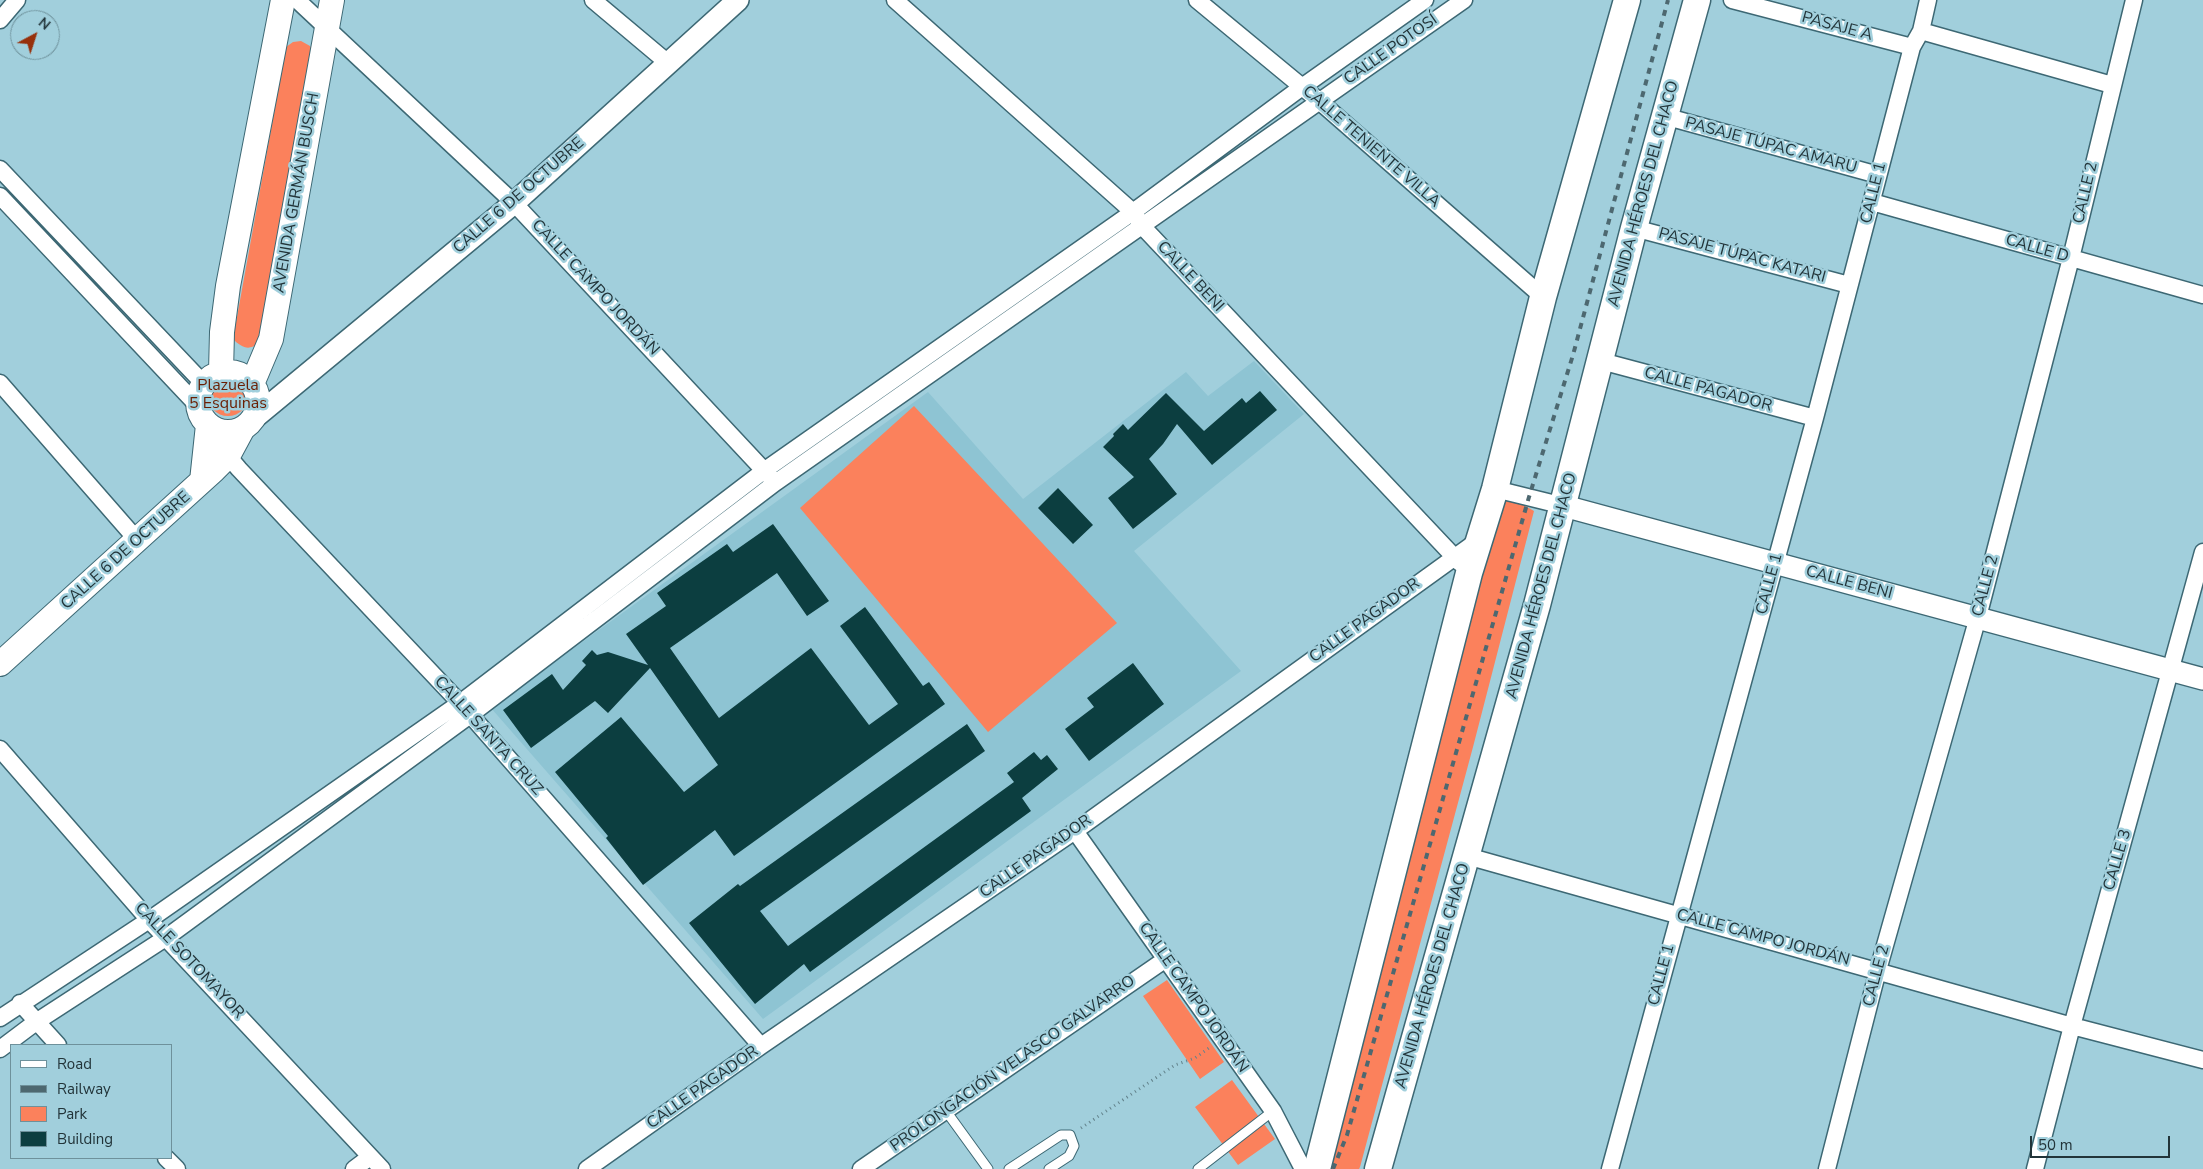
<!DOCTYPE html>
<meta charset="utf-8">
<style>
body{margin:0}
#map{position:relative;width:2203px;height:1169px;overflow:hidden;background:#a1cfdc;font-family:"Nunito Sans",sans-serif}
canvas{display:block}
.legend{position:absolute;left:10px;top:1044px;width:162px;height:115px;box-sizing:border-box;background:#a1cfdc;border:1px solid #6e919b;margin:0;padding:6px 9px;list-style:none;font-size:15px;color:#223439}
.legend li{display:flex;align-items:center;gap:10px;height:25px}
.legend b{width:25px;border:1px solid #6e919b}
.north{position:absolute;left:10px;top:10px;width:50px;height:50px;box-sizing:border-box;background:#a1cfdc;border:1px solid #6e919b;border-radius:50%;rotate:40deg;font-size:14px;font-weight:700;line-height:20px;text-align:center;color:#223439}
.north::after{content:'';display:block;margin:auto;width:18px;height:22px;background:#97310c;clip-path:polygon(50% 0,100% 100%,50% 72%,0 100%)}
.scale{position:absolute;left:2030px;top:1136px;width:140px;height:22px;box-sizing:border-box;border:2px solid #223439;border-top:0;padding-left:6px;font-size:15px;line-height:18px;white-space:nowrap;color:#223439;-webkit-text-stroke:4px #a1cfdc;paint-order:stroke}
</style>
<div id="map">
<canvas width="2203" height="1169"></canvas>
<ul class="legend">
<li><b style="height:6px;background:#fff"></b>Road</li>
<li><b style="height:6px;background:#4d6870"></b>Railway</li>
<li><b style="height:14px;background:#fb815c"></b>Park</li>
<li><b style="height:14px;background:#0c3e40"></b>Building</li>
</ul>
<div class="north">N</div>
<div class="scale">50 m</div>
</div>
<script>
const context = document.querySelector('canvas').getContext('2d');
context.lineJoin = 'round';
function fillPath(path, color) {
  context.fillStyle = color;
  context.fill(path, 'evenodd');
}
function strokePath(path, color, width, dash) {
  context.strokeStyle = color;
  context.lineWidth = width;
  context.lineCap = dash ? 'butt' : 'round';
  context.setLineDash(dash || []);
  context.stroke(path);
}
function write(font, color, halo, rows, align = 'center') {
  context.font = font + ' "Nunito Sans",sans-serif';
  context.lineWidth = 5;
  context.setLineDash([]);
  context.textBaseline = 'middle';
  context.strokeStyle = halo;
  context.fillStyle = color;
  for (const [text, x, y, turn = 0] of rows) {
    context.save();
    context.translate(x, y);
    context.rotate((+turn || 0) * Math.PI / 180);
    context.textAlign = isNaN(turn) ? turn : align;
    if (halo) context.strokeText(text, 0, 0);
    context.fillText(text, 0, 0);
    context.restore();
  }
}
fillPath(new Path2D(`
 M1254 361 1304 414 1134 551 1241 671 763 1019 491 708 928 392 1023 499 1186 372 1208 396Z`), '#8ec4d3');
fillPath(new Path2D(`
 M301 41 310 46 314 54 259 343C249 351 242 348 233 339L286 47 293 42Z
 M207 395a21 21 0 1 1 42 0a21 21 0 1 1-42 0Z
 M914 406 1117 623 988 732 800 508Z
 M1505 499 1515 500 1534 511 1473 747 1360 1167 1359 1169H1328L1496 509Z
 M1167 980 1224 1062 1200 1079 1143 996Z
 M1232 1080 1275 1139 1238 1165 1195 1107Z`), '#fb815c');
fillPath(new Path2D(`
 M1260 391 1277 410 1212 465 1177 424 1163 444 1149 459 1177 494 1133 529 1108 498 1134 477 1103 447 1114 436 1113 434 1123 424 1128 430 1166 393 1204 431 1242 398 1246 403Z
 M1058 488 1093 525 1073 544 1038 508Z
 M773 524 829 601 807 616 777 573 670 648 719 718 811 648 869 725 898 704 840 626 865 607 923 686 929 682 945 704 734 856 715 830 643 885 606 838 608 836 555 772 621 717 684 792 718 765 650 668 608 713 595 701 531 748 503 710 552 674 563 690 586 665 582 661 592 650 597 655 608 652 648 665 626 634 666 606 657 593 727 544 733 552Z
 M1133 663 1164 704 1089 761 1065 729 1094 707 1087 698Z
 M967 724 985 751 760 911 788 946 1014 782 1007 773 1034 752 1041 760 1047 755 1058 769 1022 798 1031 811 810 972 804 964 755 1004 689 923 738 884 740 886Z`), '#0c3e40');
const service = new Path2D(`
 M946 1111 988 1169
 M1009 1169 1061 1135H1070L1074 1146 1069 1156 1049 1169
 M1198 1169 1273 1111`);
const minor = new Path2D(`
 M297 0 514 203 772 479
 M593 0 668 63
 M895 0 1133 212 1143 227 1460 563
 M1197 0 1318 100 1543 297
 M1732 0 1912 47
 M0 20 17 0
 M1921 31 2112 85
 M1664 116 1878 175
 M0 169 203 383
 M0 196 198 406
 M1872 202 2203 295
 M1634 228 1849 285
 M1601 361 1815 418
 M0 383 138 541
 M211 428 228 456 239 469 460 703 761 1046
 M1495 489 1564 506
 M0 749 149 920 382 1169
 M1075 831 1273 1111 1303 1169
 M1467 856 2072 1026 2203 1060
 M20 1003 58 1045
 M0 1018 149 920 460 703 765 470 1133 212 1302 87 1425 0
 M0 1049 36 1022 167 937 470 715 775 483 1464 0
 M166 1158 177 1169
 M354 1169 370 1157
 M587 1169 761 1046 1075 831 1480 539
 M861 1169 1166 959
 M1610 1169 1815 418 1912 47 1921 31 1928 0
 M1827 1169 1878 970 1978 617 2071 258 2134 0
 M2035 1169 2072 1026 2203 552`);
const tertiary = new Path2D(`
 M253 419 514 203 738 0
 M1564 506 2203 679`);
const secondary = new Path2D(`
 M198 402a30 30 0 1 1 60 0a30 30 0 1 1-60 0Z
 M221 372 222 332 228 286 283 0
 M252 384 271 339 332 0
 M202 481 208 425
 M0 664 214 470 228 456 242 430`);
const primary = new Path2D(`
 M1317 1169 1469 573 1495 489 1543 297 1627 0
 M1378 1169 1537 605 1634 228 1697 0`);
strokePath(service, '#3d6874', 11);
strokePath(minor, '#3d6874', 19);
strokePath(tertiary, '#3d6874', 24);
strokePath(secondary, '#3d6874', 26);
strokePath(primary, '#3d6874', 29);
strokePath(new Path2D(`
 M1081 1128 1175 1065 1195 1058 1209 1048`), '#62828b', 3, [1, 4]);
strokePath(service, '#fff', 9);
strokePath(minor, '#fff', 16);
strokePath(tertiary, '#fff', 21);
strokePath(secondary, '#fff', 24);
strokePath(primary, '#fff', 26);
strokePath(new Path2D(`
 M1333 1169 1347 1135 1529 497 1573 355 1668 0`), '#4d6870', 4, [6, 6]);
write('16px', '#223439', '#a1cfdc', [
 ["PASAJE A",1837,27,15],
 ["CALLE POTOSÍ",1391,50,-35],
 ["PASAJE TÚPAC AMARU",1771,146,15],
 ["CALLE TENIENTE VILLA",1371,147,41],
 ["AVENIDA GERMÁN BUSCH",297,193,-80],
 ["CALLE 1",1874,193,-76],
 ["CALLE 2",2086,193,-77],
 ["AVENIDA HÉROES DEL CHACO",1644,194,-75],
 ["CALLE 6 DE OCTUBRE",519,196,-41],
 ["CALLE D",2037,249,16],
 ["PASAJE TÚPAC KATARI",1742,256,15],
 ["CALLE BENI",1190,277,47],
 ["CALLE CAMPO JORDÁN",595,288,47],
 ["CALLE PAGADOR",1708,390,15],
 ["CALLE 6 DE OCTUBRE",126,551,-42],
 ["CALLE BENI",1849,583,15],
 ["CALLE 1",1770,584,-75],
 ["AVENIDA HÉROES DEL CHACO",1542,586,-75],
 ["CALLE 2",1986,586,-75],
 ["CALLE PAGADOR",1365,621,-36],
 ["CALLE SANTA CRUZ",488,736,48],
 ["CALLE PAGADOR",1036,857,-35],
 ["CALLE 3",2118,860,-74],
 ["CALLE CAMPO JORDÁN",1763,938,15],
 ["CALLE SOTOMAYOR",189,961,47],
 ["CALLE 1",1662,975,-75],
 ["AVENIDA HÉROES DEL CHACO",1433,976,-74],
 ["CALLE 2",1877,976,-75],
 ["CALLE CAMPO JORDÁN",1193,998,55],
 ["PROLONGACIÓN VELASCO GALVARRO",1013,1064,-35],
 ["CALLE PAGADOR",703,1088,-35]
]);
write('16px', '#6a1e03', '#a1cfdc', [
 ["Plazuela",228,386],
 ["5 Esquinas",228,404]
]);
</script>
